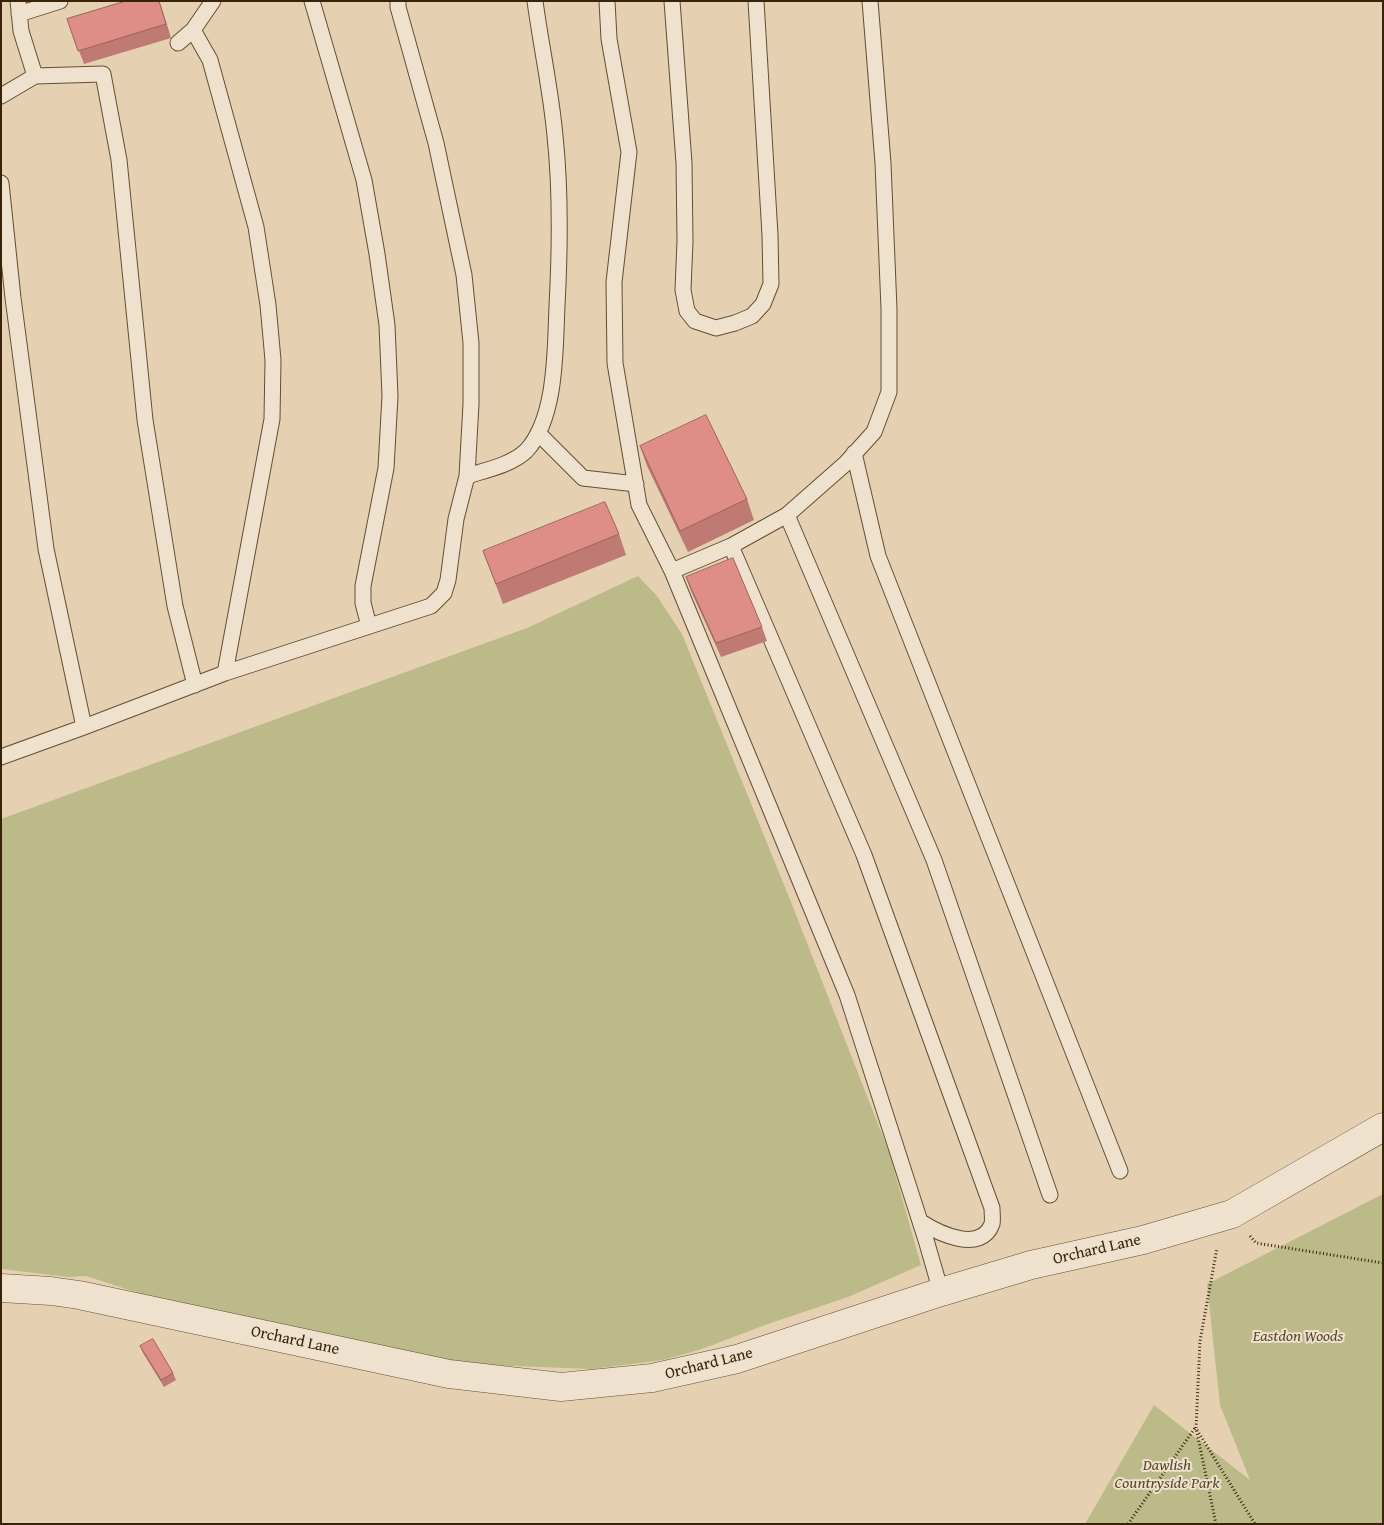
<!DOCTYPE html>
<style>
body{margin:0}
#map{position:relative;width:1384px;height:1525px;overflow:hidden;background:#e5d1b2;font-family:"Gentium Book Plus",serif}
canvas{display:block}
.frame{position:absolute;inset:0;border:2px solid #382308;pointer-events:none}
</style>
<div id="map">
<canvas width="1384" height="1525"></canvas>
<div class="frame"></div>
</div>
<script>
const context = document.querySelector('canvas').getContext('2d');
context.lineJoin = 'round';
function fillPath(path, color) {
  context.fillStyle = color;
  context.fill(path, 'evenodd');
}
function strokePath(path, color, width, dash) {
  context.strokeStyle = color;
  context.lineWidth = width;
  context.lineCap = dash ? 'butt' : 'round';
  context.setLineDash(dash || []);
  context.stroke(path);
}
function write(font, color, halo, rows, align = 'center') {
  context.font = font + ' "Gentium Book Plus",serif';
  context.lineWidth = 4;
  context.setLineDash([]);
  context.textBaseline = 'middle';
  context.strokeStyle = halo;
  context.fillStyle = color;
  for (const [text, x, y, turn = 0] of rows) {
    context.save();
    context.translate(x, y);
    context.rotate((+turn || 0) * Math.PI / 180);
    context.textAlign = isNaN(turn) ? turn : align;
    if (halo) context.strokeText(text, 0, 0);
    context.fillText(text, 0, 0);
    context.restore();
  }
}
fillPath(new Path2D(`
 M638 576 657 596 682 634 789 897 889 1152 921 1265 848 1297 765 1325 702 1349 663 1360 592 1369 462 1364 172 1304 86 1276 68 1277 1 1269V819L527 628Z
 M1383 1194V1524H1085L1154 1405 1250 1480 1220 1405 1207 1284Z`), '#bbba88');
const lane = new Path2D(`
 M18 1 21 31 35 76
 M312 1 364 180 377 254 387 325 390 396 386 468 363 586V603L369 626
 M398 1V7L436 143 464 275 471 343V404L467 476
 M607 1 609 39 629 152 614 282 615 363 639 505 672 571 731 546 787 515 845 464 874 432 889 392V309L883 163 870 1
 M672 1 684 163 685 241 683 290 687 311 695 321 716 328 735 323 752 316 763 304 771 284 770 235 756 1
 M19 14 60 1
 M193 30 210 60 256 227 268 305 273 360 272 419 225 673
 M178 43 193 30 213 1
 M1 96 35 76 103 74 119 160 145 420 175 606 195 685
 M1 183 13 298 46 549 84 727
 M538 433 583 478 636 484
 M854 453 878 556 1120 1171
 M787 515 934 860 1050 1195
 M731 546 864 855 992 1208C992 1213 993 1220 992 1224 981 1254 938 1233 921 1222
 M672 571 847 995 926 1240 941 1292
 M1 757 84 727 225 673 431 606 444 593 448 580 456 519 467 476C486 470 511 465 526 451 557 418 555 348 557 306 560 249 561 192 555 136 551 91 541 46 535 1`);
const street = new Path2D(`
 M1 1288 51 1291 79 1295 449 1374 561 1387 652 1378 737 1359 941 1292 1031 1265 1143 1240 1232 1214 1383 1127`);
strokePath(lane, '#634e32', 17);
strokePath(street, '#634e32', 29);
strokePath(new Path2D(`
 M1250 1236 1256 1243 1383 1263
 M1197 1430 1255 1524
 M1128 1524 1195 1428
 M1216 1524 1196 1428 1200 1341 1217 1248`), '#382308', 3, [1, 2.5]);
strokePath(lane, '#eee1cd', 15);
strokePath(street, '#eee1cd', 28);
fillPath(new Path2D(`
 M126 1H159L171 38 84 64 67 19Z
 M640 446 747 499 754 520 688 552 647 466Z
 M619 534 626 555 503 604 483 551Z
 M686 577 762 627 767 641 721 657 691 591Z
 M140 1346 173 1373 176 1380 164 1387 143 1353Z`), '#bf7a73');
fillPath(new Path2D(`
 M159 1 161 6 171 38 166 24Z`), '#9b635e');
const building = new Path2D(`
 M126 1H159L166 24 78 51 67 19Z
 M706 415 747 499 680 531 640 446Z
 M605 502 619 534 496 584 483 551Z
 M733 558 762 627 716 643 686 577Z
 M153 1339 173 1373 161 1380 140 1346Z`);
fillPath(building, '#de8e86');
strokePath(building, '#9b635e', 1);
write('16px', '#382308', '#eee1cd', [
 ["Orchard Lane",1097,1250,-13],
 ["Orchard Lane",295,1341,12],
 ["Orchard Lane",709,1364,-14]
]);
write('italic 16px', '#594928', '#eee1cd', [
 ["Eastdon Woods",1298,1337],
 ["Dawlish",1167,1466],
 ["Countryside Park",1167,1484]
]);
</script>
